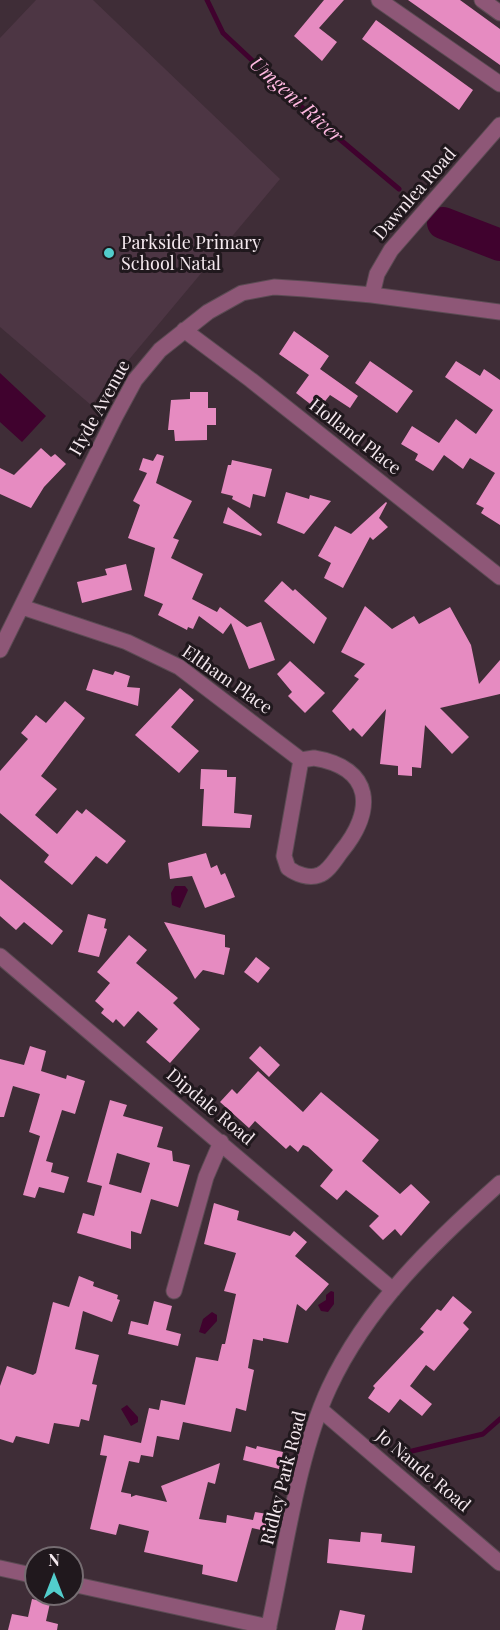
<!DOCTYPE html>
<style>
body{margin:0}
#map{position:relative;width:500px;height:1630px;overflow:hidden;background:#3f2d37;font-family:"Playfair Display",serif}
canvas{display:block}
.north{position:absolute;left:24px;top:1546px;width:60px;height:60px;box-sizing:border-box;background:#20181d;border:2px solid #756c71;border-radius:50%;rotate:0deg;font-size:16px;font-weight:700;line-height:24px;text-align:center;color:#f5e9ef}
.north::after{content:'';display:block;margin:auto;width:21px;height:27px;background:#52cdcc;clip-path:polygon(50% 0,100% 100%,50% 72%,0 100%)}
</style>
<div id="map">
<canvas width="500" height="1630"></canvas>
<div class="north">N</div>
</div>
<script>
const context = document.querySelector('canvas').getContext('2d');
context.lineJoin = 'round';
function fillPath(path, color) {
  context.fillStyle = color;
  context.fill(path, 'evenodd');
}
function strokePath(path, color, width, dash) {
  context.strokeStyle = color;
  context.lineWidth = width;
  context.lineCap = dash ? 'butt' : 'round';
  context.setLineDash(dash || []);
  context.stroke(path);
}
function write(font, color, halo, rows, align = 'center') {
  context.font = font + ' "Playfair Display",serif';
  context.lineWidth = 6;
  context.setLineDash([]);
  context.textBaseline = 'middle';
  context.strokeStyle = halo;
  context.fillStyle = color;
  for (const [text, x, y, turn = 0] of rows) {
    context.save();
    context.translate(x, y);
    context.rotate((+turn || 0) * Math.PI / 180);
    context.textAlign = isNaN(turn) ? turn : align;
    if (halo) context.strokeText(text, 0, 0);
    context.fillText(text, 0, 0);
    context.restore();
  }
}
fillPath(new Path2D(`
 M36 0H93L280 179 91 405 0 327V38Z`), '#4d3644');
fillPath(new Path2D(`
 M0 373 46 416 22 442 0 422Z
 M175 886H185L188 890 180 908 172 905 171 893Z
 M331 1291 334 1292V1304L328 1312 321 1311 318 1305 326 1300V1295Z
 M212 1312 217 1315V1321L205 1334 199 1332 203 1319Z
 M127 1405 138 1417V1422L131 1426 121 1409Z`), '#40022e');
strokePath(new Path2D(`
 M207 0 223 33 305 110 399 189
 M408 1452 483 1434 500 1419`), '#40022e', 5);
strokePath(new Path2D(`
 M443 223 500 245`), '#40022e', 32);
fillPath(new Path2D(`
 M324 0H344L319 28 337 42 322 61 294 36Z
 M408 0H460L500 29V65Z
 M376 20 473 90 459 110 362 39Z
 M294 331 329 356 320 369 358 396 350 408 330 395 318 410 296 393 309 375 279 354Z
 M370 361 413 391 397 413 355 383Z
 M456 361 480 376 484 369 500 380V525L481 513 484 508 476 504 495 473 470 458 463 469 444 455 433 471 415 460 418 454 401 444 412 426 439 443 456 419 476 434 493 410 445 377Z
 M190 392H208V408H216V425H207V440L175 441 174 430H168L171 400 190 399Z
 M41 448 51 457 55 454 66 464 44 487 31 508 0 494V468L14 475Z
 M157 454 164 456 156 483 192 501 173 538 179 540 171 558 203 574 192 599 217 612 220 607 247 627 261 622 275 660 249 669 231 623 223 634 199 616 193 629 188 627 187 630 158 615 163 604 144 596 155 548 128 538 140 505 133 501 147 473 139 470 143 458 153 461Z
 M232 460 272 469 265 497 253 494 250 508 232 499 233 496 221 493 228 465H231Z
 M286 492 309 499 310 495 331 501 304 534 277 523Z
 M386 502 387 503 379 518 388 527 373 540 370 537 343 588 324 578 331 563 318 556 335 526 351 534Z
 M228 507 262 534 261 536 223 523Z
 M126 564 132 590 82 603 77 582 107 575 105 569Z
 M282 581 293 591 295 589 327 618 314 644 264 601Z
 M365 606 392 629 414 616 419 624 450 607 471 645 479 684 500 660V694L440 708 469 737 452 754 425 725 421 768 412 767V776L398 775V766L380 764 386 709 362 737 353 728 350 731 332 711 359 679 354 676 365 664 341 652Z
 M290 661 325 693 305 713 288 696 292 692 277 674Z
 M93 669 113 675 115 671 130 676 127 687 140 688 138 706 86 690Z
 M180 688 194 700 171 727 199 751 179 773 135 735Z
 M65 701 85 718 41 776 57 789 35 815 57 834 77 810 82 814 86 809 126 841 107 864 96 856 72 885 44 862 49 855 0 813V771L28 739 21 733 36 715 46 723Z
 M201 769 227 770V777H236L234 813 252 815 250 828 202 826 204 789H200Z
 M206 853 211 868 217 865 221 875 225 873 235 897 205 908 192 876 170 879 168 863Z
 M0 879 63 931 52 945 24 922 16 930 0 916Z
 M88 914 106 919 104 928 107 929 99 957 78 952Z
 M164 922 225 935V947L230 948 224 975 203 970 195 979Z
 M129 935 147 950 136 963 178 998 173 1003 200 1029 170 1063 146 1042 158 1029 138 1011 124 1027 116 1019 113 1023 101 1013 104 1009 95 1001 110 983 97 972Z
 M256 957 270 968 258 983 244 972Z
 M30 1046 46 1051 41 1071 66 1079 67 1075 85 1081 75 1114 62 1110 46 1161 53 1163 51 1172 69 1177 64 1193 39 1187 35 1198 23 1195 40 1136 29 1132 40 1094 13 1086 4 1117H0V1059L24 1065Z
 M260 1046 280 1065 269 1077 249 1058Z
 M258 1071 303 1112 321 1092 379 1140 362 1161 400 1194 411 1184 430 1202 401 1236 395 1229 383 1240 369 1226 379 1216 346 1190 337 1200 320 1186 333 1170 308 1147 303 1145 298 1152 290 1145 286 1149 255 1121 249 1128 220 1102 232 1089 237 1094Z
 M110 1100 127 1105 123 1116 163 1127 157 1147 172 1151 173 1161 190 1165 178 1207 151 1199 141 1234 131 1231V1249L77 1233 83 1213 94 1216 102 1186 87 1182ZM117 1153 150 1163 141 1193 109 1184Z
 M214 1203 239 1211 237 1220 290 1236 294 1231 307 1242 295 1256 329 1284 306 1311 297 1304 288 1343 263 1338V1341L253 1339 248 1368 254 1370 246 1411 236 1408 231 1432 183 1422 179 1440 157 1436 153 1457 141 1455 139 1463 129 1461 121 1492 131 1494V1497L136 1495 167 1502 161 1486 220 1463 215 1484 208 1482 199 1519 226 1523 227 1515 253 1520 255 1512 274 1515 270 1532 252 1528 237 1582 202 1574 203 1565 144 1552 149 1531 119 1524 116 1535 90 1529 107 1456 100 1455 104 1435 141 1443 149 1408 159 1410 161 1400 185 1405 196 1357 218 1361 222 1344H225L236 1294 224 1291 236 1253 204 1244Z
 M79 1276 94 1282 93 1286 118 1295 117 1299 120 1300 112 1322 83 1311 75 1349 99 1355 92 1384 97 1385 89 1421 81 1419 79 1427 54 1423 49 1444 16 1436 13 1443 0 1439V1386L7 1366 33 1375 36 1373 53 1302 69 1307Z
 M453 1296 472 1312 463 1323 469 1329 434 1371 426 1365 410 1386 432 1404 422 1416 400 1399 389 1413 368 1398 375 1388 373 1386 424 1332 420 1329 437 1309 441 1311Z
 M154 1301 172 1306 166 1330 181 1334 178 1346 128 1334 131 1321 148 1325Z
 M246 1446 256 1449 257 1446 283 1452 279 1469 243 1460Z
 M361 1532 382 1534 381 1542 415 1546 412 1573 327 1563 329 1539 360 1542Z
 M32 1599 50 1603 46 1621 58 1624 57 1630H8L12 1614 28 1617Z
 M340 1610 365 1615 362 1630H335Z`), '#e68bc1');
const minor = new Path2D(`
 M379 0 500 84
 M482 0 500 13
 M372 295 377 274 391 250 500 125
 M184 330 251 380 500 577
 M22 607 127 642 179 667 301 760
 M0 650 115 417 135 380 160 350 208 312 242 293 274 287 305 289 372 295 500 312
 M314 758C374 768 375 811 341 852 335 860 328 872 319 875 309 879 296 874 288 868L284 856 301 760Z
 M0 956 393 1290
 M174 1291 206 1177 221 1142
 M321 1410 500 1563
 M0 1568 36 1576
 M72 1584 269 1627
 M268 1630C285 1555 297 1457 329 1388 367 1306 434 1242 500 1183`);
strokePath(minor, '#5c4b54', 17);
strokePath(minor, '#8e5777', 15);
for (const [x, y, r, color] of [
 [109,253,6,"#52cdcc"]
]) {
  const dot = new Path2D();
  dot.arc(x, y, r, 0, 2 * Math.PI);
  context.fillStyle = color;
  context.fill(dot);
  strokePath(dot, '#20181d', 2);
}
write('18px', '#f5e9ef', '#20181d', [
 ["Dawnlea Road",415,194,-49],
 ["Hyde Avenue",100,408,-61],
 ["Holland Place",355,437,38],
 ["Eltham Place",227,680,35],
 ["Dipdale Road",210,1107,40],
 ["Jo Naude Road",423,1471,40],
 ["Ridley Park Road",284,1478,-76]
]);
write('18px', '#f5e9ef', '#20181d', [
 ["Parkside Primary",121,243],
 ["School Natal",121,264]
], 'left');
write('italic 20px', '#feb8e0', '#20181d', [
 ["Umgeni River",296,100,42]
]);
</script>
